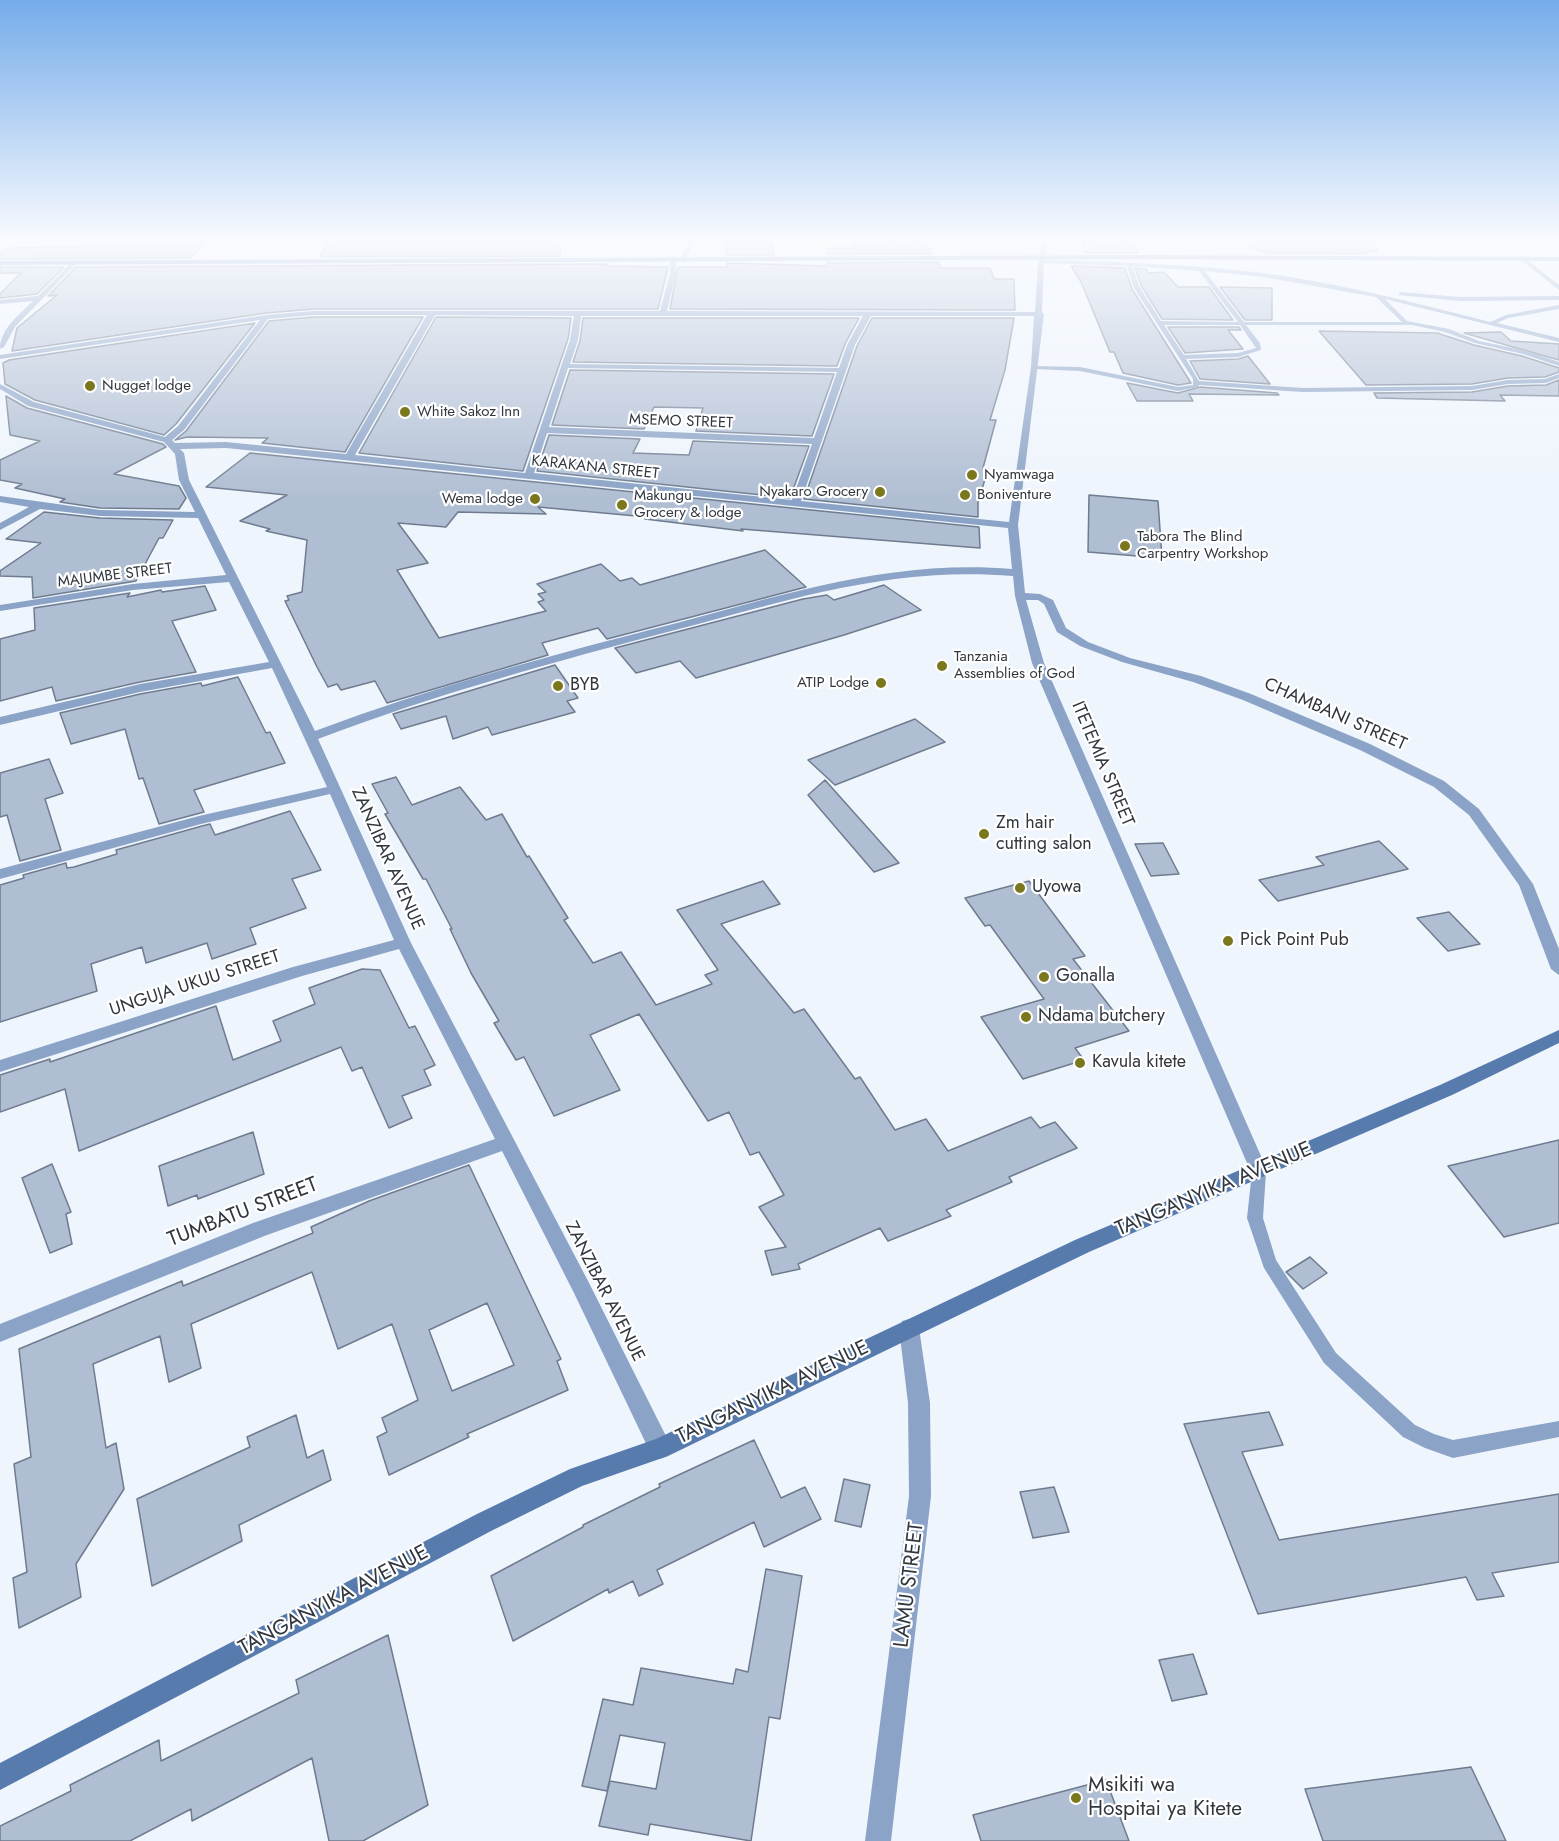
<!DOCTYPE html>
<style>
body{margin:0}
canvas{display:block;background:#eff5fd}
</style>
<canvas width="1559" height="1841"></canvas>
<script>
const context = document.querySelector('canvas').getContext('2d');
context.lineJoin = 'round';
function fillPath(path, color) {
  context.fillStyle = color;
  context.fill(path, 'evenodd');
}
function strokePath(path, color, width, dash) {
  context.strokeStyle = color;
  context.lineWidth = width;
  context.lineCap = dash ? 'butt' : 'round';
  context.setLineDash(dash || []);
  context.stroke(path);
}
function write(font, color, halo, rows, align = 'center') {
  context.font = font + ' Jost,sans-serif';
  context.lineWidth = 4.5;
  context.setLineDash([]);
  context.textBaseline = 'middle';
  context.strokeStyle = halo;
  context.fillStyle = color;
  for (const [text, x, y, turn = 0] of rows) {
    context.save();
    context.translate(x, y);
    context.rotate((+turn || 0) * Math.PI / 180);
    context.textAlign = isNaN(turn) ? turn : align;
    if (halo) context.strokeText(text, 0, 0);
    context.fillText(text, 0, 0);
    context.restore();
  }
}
const building = new Path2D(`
 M338 241H560V256L320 257 327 242Z
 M725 241H771L774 255H726Z
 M925 241 932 254H827V248H855L851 243Z
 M1082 241 1133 242 1138 253H1086Z
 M1250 241H1375L1377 250 1360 254 1267 253 1249 248Z
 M204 244 190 258 0 259V254L8 248Z
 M938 262 941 268H990L994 279H1014L1015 310 670 309 678 267H728L727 263 827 266V263Z
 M608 264 607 266 668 267 658 309H314L266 313 12 351 17 328 57 295 48 296 76 267Z
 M1071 266 1125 268 1132 289 1191 383 1178 385 1123 373 1114 352H1110L1081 282Z
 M0 267H64L37 294 0 298V294L21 273H0Z
 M1135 268 1146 269 1148 273 1164 272 1178 287H1209L1233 320 1162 319 1142 287Z
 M1220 287 1272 288V320H1245Z
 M314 317H423L345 452 262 443 268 438 187 437 175 440 186 431 269 321Z
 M436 317 571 318 568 339 523 471 359 453Z
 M583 318H859L845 344 837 366 573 362 580 341Z
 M872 318H1014L1005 370 990 420H996L983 468 988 469 978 503V517L804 499 857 346Z
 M255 323 176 424 164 435 35 400 5 384 3 363 9 360Z
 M1168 327H1239L1241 330H1228L1243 349 1185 353Z
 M1319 331 1437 333 1474 345 1522 356 1559 368V372L1545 377 1508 378 1472 384 1366 385Z
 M1501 332 1511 341 1559 344V360L1464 333Z
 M1248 356 1270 384 1200 379 1190 361 1238 359Z
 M570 370 834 374 812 436 696 431 703 408 654 407 644 429 552 425Z
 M1559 380V396L1500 395 1505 401 1377 398 1374 393 1472 392 1508 386 1546 385Z
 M1127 383 1178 393 1200 387 1277 393 1279 395 1189 394 1193 401H1137Z
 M6 396 27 408 163 444 166 447 114 474 179 486 186 498 179 509 100 508 60 502 65 499 15 488 22 484 0 480V460L40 441 10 435Z
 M549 435 640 439 633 453 689 455 693 441 809 446 790 498 537 471Z
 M250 453 979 527 980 548 741 529 743 531 645 519 647 517 538 507 546 514 458 512 446 527 398 523 428 563 397 570 439 638 546 611 538 602 544 600 538 594 546 592 537 584 601 564 620 581 632 578 640 585 765 550 806 587 607 639 598 628 542 643 548 655 387 703 375 681 341 690 337 684 328 687 317 667 285 601 289 600 287 596 302 592 307 540 266 531 270 529 240 521 287 495 206 487Z
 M1089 495 1158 501 1162 558 1088 552Z
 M44 512 100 518 173 520 163 538H159L136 581 33 598 32 577 0 576V571L41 543 6 539Z
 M884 585 921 610 844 635 696 678 680 661 636 673 615 648 803 599 827 595 834 600Z
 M205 586 216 610 172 621 196 672 140 682 56 701 52 687 0 701V639L35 630 34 608 130 593 127 597 161 590 162 592Z
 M555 665 578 698 567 701 575 712 492 735 488 727 453 739 446 716 401 729 393 714Z
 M238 677 266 733 270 732 285 763 194 790 204 812 159 824 143 778 139 779 125 729 71 744 60 713 140 694 201 683 202 686Z
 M915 719 945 742 835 785 808 760Z
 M49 759 63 793 45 799 61 850 20 861 7 815 0 817V773Z
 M396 777 412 805 460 787 486 820 502 814 527 857 529 856 568 918 564 920 593 963 621 952 656 1005 712 984 705 975 718 970 677 910 763 881 780 904 721 924 794 1013 804 1009 855 1079 860 1077 895 1130 926 1119 948 1151 1031 1117 1040 1128 1055 1122 1077 1148 1009 1177 1012 1182 946 1210 951 1216 888 1241 880 1228 798 1264 800 1269 772 1275 765 1251 786 1247 759 1207 784 1195 759 1152 750 1155 729 1112 708 1121 639 1014 590 1035 620 1090 554 1116 524 1057 516 1060 494 1023 499 1021 471 973 450 929H452L426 879H423L385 814 388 813 372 784Z
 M825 780 899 863 874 872 808 795Z
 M290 811 321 870 292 879 306 908 250 928 256 944 212 959 207 943 146 963 142 947 91 964 97 991 0 1022V885L24 878 23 875 66 863 67 868 74 867 117 854 116 850 202 826 210 824 215 835Z
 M1379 841 1408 869 1278 901 1259 880 1324 865 1316 857Z
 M1163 843 1179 874 1151 876 1135 844Z
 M1029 881 1085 956 1073 959 1129 1031 1075 1048 1084 1060 1023 1079 981 1017 1044 999 990 925 985 926 965 898Z
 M1449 912 1480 944 1448 951 1417 918Z
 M362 969 380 970 409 1028 415 1026 435 1065 424 1070 431 1085 402 1096 412 1118 389 1128 362 1067 352 1071 341 1047 79 1151 65 1089 0 1112V1075L50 1059V1062L216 1006 233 1060 281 1041 273 1021 315 1004 309 988Z
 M253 1132 264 1174 198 1199 197 1195 168 1206 159 1166Z
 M1559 1140V1223L1504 1237 1448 1166Z
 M52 1164 71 1212 66 1214 72 1244 50 1253 22 1178Z
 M469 1165 561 1359 557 1361 568 1390 467 1434 469 1437 389 1475 377 1437 387 1432 382 1418 418 1400 392 1324 338 1349 312 1272 191 1324 201 1368 169 1382 160 1336 93 1364 106 1448 116 1443 124 1489 76 1564 81 1597 19 1628 13 1578 27 1572 14 1464 31 1457 19 1349 182 1281 183 1286 313 1233 311 1227 369 1201ZM487 1303 514 1365 452 1391 429 1330Z
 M1310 1257 1327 1273 1303 1289 1286 1272Z
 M1269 1412 1283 1445 1242 1452 1279 1540 1559 1494V1562L1492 1573 1504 1596 1477 1600 1466 1577 1258 1614 1184 1424Z
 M296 1415 307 1458 323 1450 331 1480 239 1525 242 1541 152 1586 137 1499 250 1447 247 1437Z
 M754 1440 781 1498 805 1487 821 1519 764 1547 754 1522 657 1570 663 1584 639 1596 633 1581 609 1593 608 1589 513 1641 491 1576 583 1527V1525L660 1487 659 1484Z
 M844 1479 870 1485 861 1527 835 1521Z
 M1054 1487 1069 1532 1033 1538 1020 1492Z
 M766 1569 802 1576 780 1719 769 1717 751 1841 650 1824 648 1835 599 1826 610 1781 656 1789 665 1743 620 1735 607 1791 582 1786 603 1699 633 1705 641 1668 733 1684 736 1669 748 1672Z
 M388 1635 428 1805 363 1841H329L312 1758 192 1821 191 1809 130 1841H0V1826L71 1791 70 1785 159 1740 161 1761 299 1693 296 1680Z
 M1193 1654 1207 1694 1172 1701 1159 1660Z
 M1471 1767 1506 1841H1323L1305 1789Z
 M1106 1780 1129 1841H981L973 1815Z`);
fillPath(building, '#b0bed3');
strokePath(building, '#6f7c8f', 1.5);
fillPath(new Path2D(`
 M1521 258H1525L1559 285V290L1521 260Z
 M1041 260C1116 262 1189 264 1263 273 1340 283 1415 303 1490 322L1506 315 1559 305V309L1508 318 1497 323 1559 338V342L1385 299 1407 321 1449 329 1479 341 1527 351 1559 362V366L1523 354 1475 343 1445 332 1412 325H1246L1260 343 1261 350 1238 357 1186 359 1199 381 1303 388 1472 386 1508 380 1545 379 1559 374V378L1546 383 1508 384 1472 390 1303 392 1199 385 1198 387 1178 391 1080 371 1035 369 1033 368V366L1080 367 1178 387 1193 385V379L1134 288 1127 266 1039 263ZM1132 266 1199 271 1238 322 1161 321 1140 288ZM1205 271 1263 277 1376 297 1402 322H1244ZM1164 325H1240L1256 348 1238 353 1184 355Z
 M1400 292 1460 297 1559 296V300L1460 301 1398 295Z
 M1259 1166 1264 1168 1266 1172 1263 1218 1276 1260 1336 1353 1415 1425 1434 1434 1453 1440 1559 1421V1437L1453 1458 1425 1448 1403 1437 1324 1363 1264 1268 1247 1218 1252 1172 1254 1168Z`), '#8ba3c6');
fillPath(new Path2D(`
 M688 241H694L685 259H681Z
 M1042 241H1048L1044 262 1042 312 1044 314 1018 525 1025 593 1040 594 1053 600 1066 628 1088 642 1130 658 1201 676 1251 694 1370 744 1444 781 1479 809 1533 884 1559 949V975L1551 969 1519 885 1469 815 1434 787 1360 750 1243 700 1193 682 1122 662 1080 646 1057 632 1044 604 1038 600H1026L1044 663 1268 1172 1265 1177 1259 1180 1253 1177 1032 663 1015 596 1013 576C893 566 792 599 679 629 557 661 436 694 318 739L411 943 588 1281 668 1440 671 1448 668 1456 660 1459 652 1456 574 1293 502 1151 267 1235 0 1342V1324L253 1223 495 1139 399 949 302 976 0 1072V1060L293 967 394 940 330 794 201 824 0 879V869L199 816 327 787 272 668 140 692 0 725V717L140 684 269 662 229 582 133 590 0 611V605L133 584 226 575 198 518 100 516 40 509 0 530V523L29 507 0 502V496L100 510 195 512 179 480 175 454 164 442 28 406 0 389V384L34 402 165 437 178 426 260 320 0 359V355L266 315 314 311H660L670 274V258L673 256 676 258V274L667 311 1035 312 1038 262ZM314 315H427L346 454 226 442 175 443 172 440 184 430 268 319ZM435 315 574 316 570 340 525 473 355 455ZM581 316H863L847 345 839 368 570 364 578 340ZM871 316H1034L1031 367 1009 522 801 501 855 345ZM568 368 837 372 814 438 549 427ZM547 433 812 444 792 500 534 473ZM226 448 1008 528 1012 569C893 559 786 594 673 624 552 655 432 687 315 731L189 480 184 453 180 449Z
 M73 261 78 262 15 327 4 347 0 349C0 329 19 315 33 301L0 304V300L38 296Z
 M909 1319 916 1321 919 1328 930 1403 931 1496 891 1841H865L909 1496 908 1403 899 1328 902 1321Z`), '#8ba3c6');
fillPath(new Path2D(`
 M1132 255 1559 257V261L1132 259 0 265V261Z
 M1559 1030V1043L1452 1095 1089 1252 668 1456 582 1486 493 1530 0 1790V1763L477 1514 570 1469 656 1439 1075 1240 1440 1085Z`), '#587bad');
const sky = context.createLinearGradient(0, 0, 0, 499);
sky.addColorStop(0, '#75acea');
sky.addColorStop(0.48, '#f8fafe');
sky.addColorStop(1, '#f8fafe00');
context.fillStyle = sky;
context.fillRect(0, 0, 1559, 499);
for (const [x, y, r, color] of [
 [90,386,6,"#7a771c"],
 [405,412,6,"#7a771c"],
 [972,475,6,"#7a771c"],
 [880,492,6,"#7a771c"],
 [965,495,6,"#7a771c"],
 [535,499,6,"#7a771c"],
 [622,505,6,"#7a771c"],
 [1125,546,6,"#7a771c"],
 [942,666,6,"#7a771c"],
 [881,683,6,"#7a771c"],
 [558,686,6,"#7a771c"],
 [984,834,6,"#7a771c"],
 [1020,888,6,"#7a771c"],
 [1228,941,6,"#7a771c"],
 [1044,977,6,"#7a771c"],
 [1026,1017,6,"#7a771c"],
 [1080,1063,6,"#7a771c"],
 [1076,1798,6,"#7a771c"]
]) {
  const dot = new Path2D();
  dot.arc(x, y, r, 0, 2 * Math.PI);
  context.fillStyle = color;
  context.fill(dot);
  strokePath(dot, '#fff', 2);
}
write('15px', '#31373f', '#fff', [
 ["Nugget lodge",102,386],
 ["White Sakoz Inn",417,412],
 ["Nyamwaga",984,475],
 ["Nyakaro Grocery",868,492,"right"],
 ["Boniventure",977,495],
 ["Makungu",634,496],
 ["Grocery & lodge",634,513],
 ["Wema lodge",523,499,"right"],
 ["Tabora The Blind",1137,537],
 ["Carpentry Workshop",1137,554],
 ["Tanzania",954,657],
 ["Assemblies of God",954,674],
 ["ATIP Lodge",869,683,"right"]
], 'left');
write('15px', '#31373f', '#fff', [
 ["MSEMO STREET",681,422,2],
 ["KARAKANA STREET",595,468,6],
 ["MAJUMBE STREET",115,576,-7]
]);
write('18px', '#31373f', '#fff', [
 ["BYB",570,686],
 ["Zm hair",996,824],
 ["cutting salon",996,845],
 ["Uyowa",1032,888],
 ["Pick Point Pub",1240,941],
 ["Gonalla",1056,977],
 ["Ndama butchery",1038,1017],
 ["Kavula kitete",1092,1063]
], 'left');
write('18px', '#31373f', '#fff', [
 ["CHAMBANI STREET",1335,715,24],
 ["ITETEMIA STREET",1102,764,67],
 ["ZANZIBAR AVENUE",387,859,66],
 ["UNGUJA UKUU STREET",195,984,-18],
 ["ZANZIBAR AVENUE",604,1292,63]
]);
write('21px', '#31373f', '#fff', [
 ["TANGANYIKA AVENUE",1214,1190,-23],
 ["TUMBATU STREET",243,1213,-21],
 ["TANGANYIKA AVENUE",773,1393,-26],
 ["LAMU STREET",910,1585,-83],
 ["TANGANYIKA AVENUE",334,1601,-28]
]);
write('21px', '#31373f', '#fff', [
 ["Msikiti wa",1088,1786],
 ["Hospitai ya Kitete",1088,1810]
], 'left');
</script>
